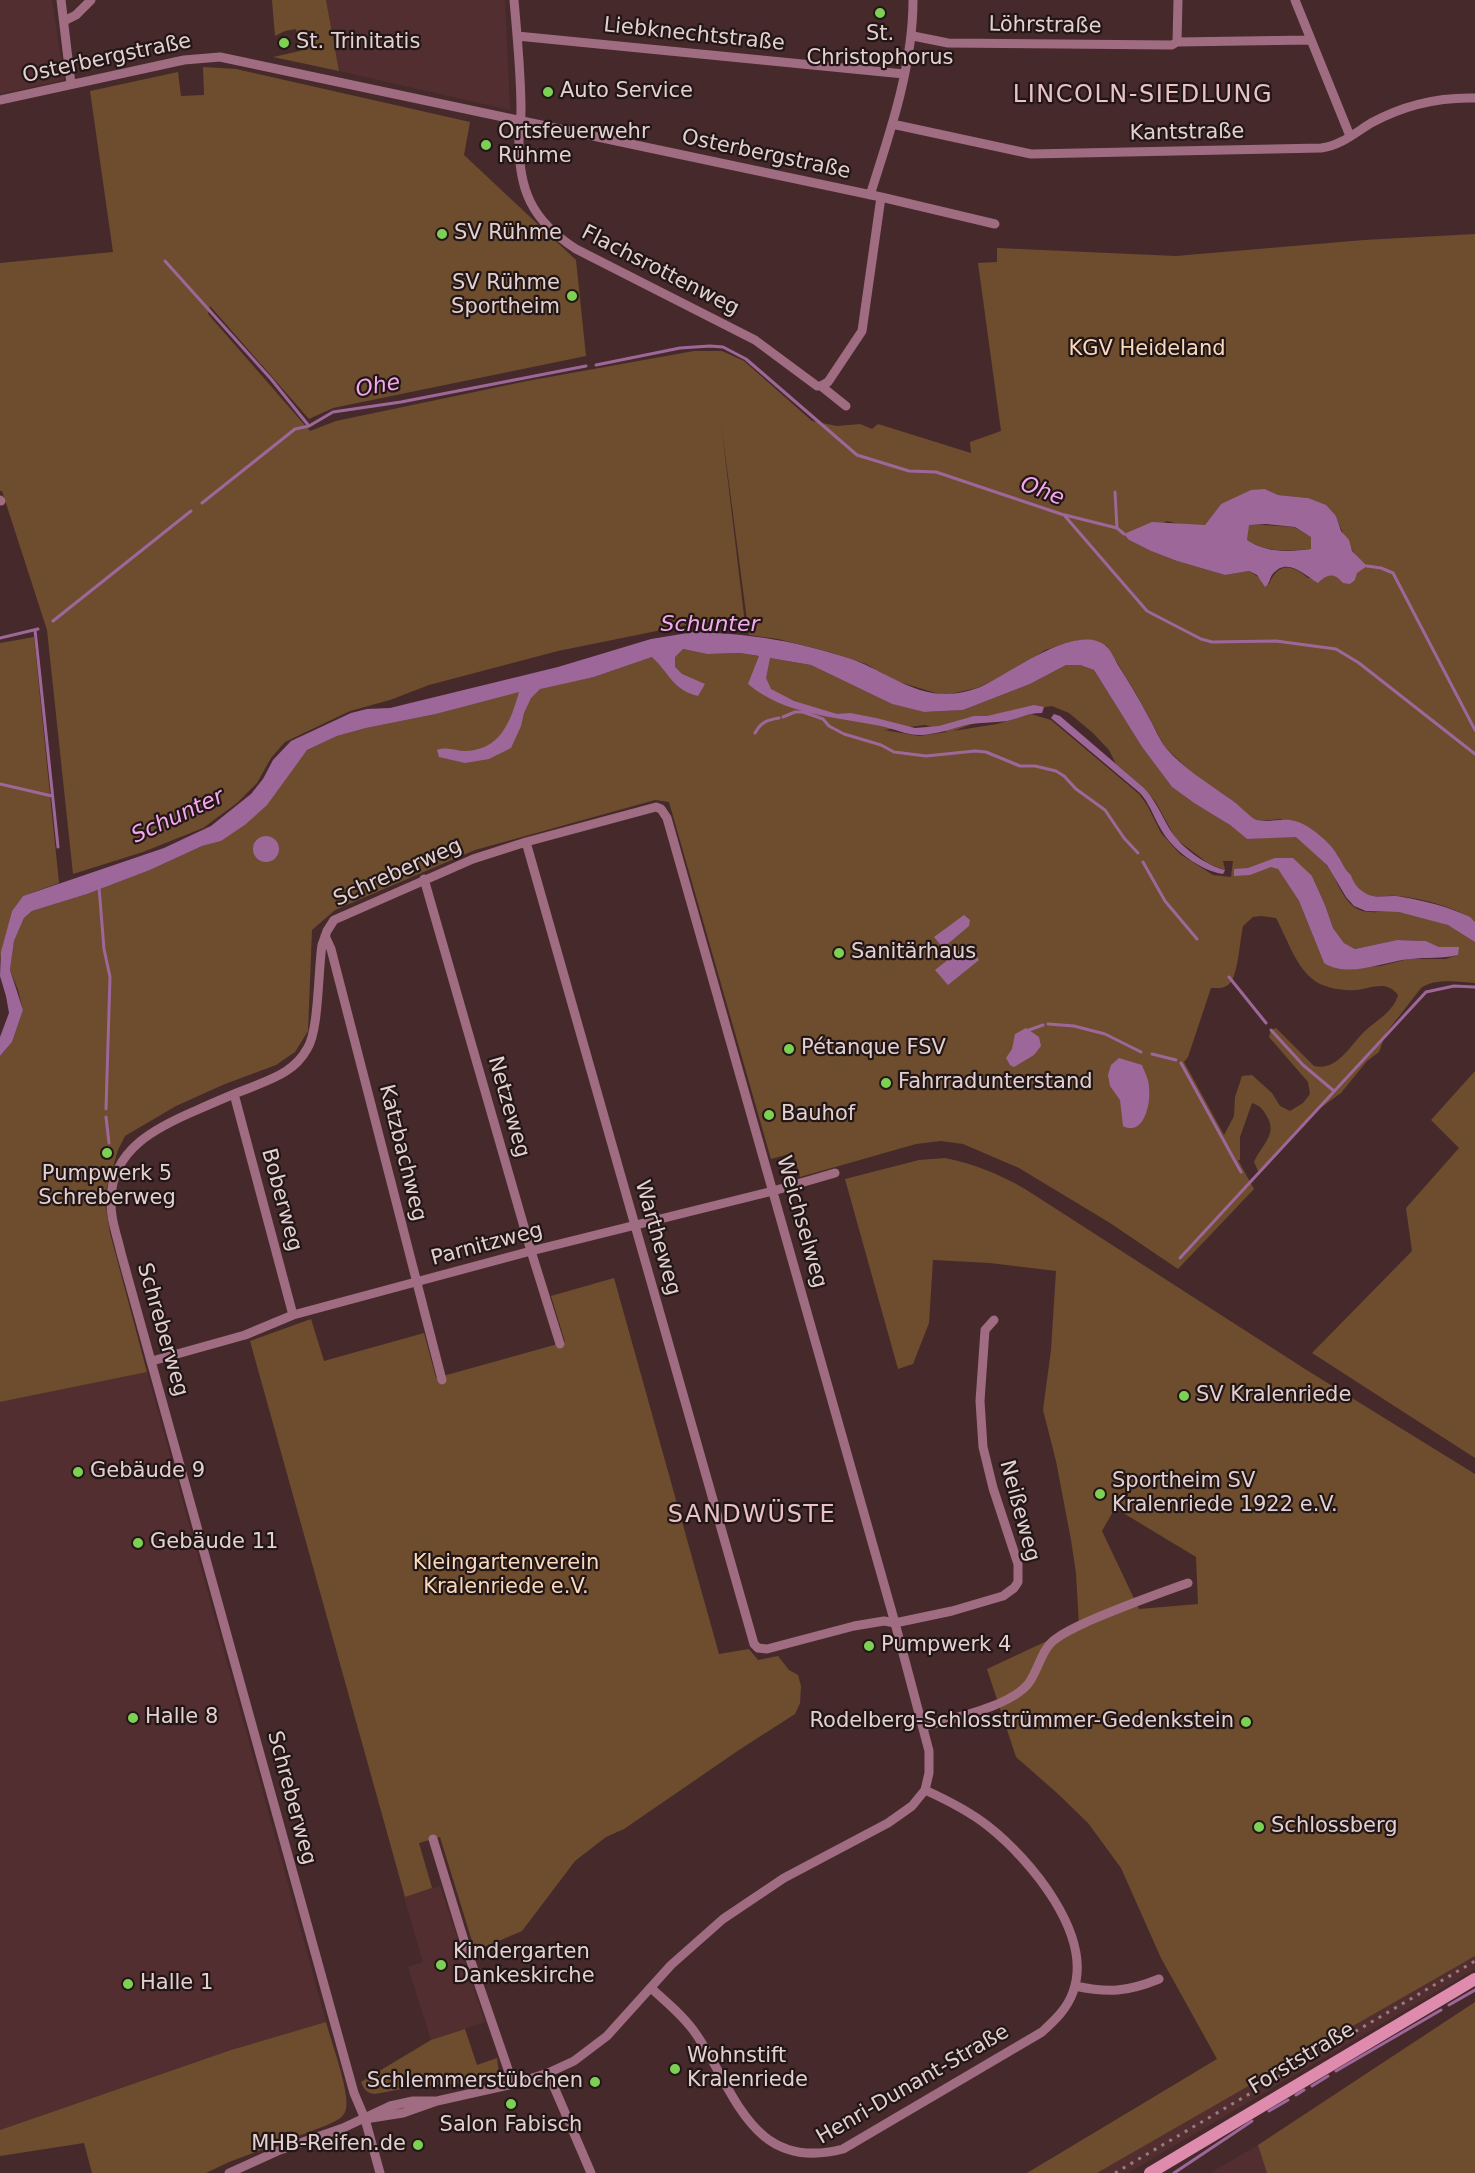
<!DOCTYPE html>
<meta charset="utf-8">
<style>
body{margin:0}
canvas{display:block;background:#46292a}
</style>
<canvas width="1475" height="2173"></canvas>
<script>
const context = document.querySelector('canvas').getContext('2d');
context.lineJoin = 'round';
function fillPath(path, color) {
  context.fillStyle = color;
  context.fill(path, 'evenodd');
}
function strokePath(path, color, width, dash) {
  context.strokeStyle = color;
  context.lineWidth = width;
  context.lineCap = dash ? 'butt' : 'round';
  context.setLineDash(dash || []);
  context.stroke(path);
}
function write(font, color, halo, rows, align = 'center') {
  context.font = font + ' "DejaVu Sans",sans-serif';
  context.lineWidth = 4.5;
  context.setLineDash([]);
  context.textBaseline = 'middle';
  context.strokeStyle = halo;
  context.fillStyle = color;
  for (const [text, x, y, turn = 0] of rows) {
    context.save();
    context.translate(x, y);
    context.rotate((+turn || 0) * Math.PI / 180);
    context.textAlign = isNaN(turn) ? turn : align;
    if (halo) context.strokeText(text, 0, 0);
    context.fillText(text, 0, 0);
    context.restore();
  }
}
fillPath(new Path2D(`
 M0 0H52L64 80 0 94Z
 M326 0H505L510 110 339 71Z
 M147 1372 326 2022 231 2050 0 2130V1402Z
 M440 1886 485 2022 431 2040 408 1967 423 1962 404 1897Z
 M1475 1956V1969L1128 2173H1097Z
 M1258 2145 1266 2146 1274 2173H1210Z`), '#532e30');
fillPath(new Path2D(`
 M272 0H326L339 71 273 57 300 51 296 29 285 31 275 36Z
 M203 67 236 69 470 122 464 155 576 260 586 356 333 408 309 419 210 306 208 314 310 431 336 421 527 381 694 351H722L744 361 812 421 837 426 860 424 872 429 878 424 971 453 970 442 1001 431 978 263 997 262V248L1176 256 1364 240 1475 234V922C1461 908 1417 897 1396 896 1387 895 1377 898 1369 895 1360 892 1353 884 1351 875L1343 868 1338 855 1281 819 1259 821 1253 819 1228 797 1195 776 1165 747 1135 692 1107 646 1095 641 1079 640 1045 650 1011 672 977 688 950 694H939L896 681 866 664 826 651 778 639 749 635 721 423 745 624 701 622 558 651 429 685 390 700 350 711 285 742 271 758 257 783 237 803 203 828 143 852 73 874 47 630 2 491H0V263L113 252 90 91 178 72 181 96 204 95ZM1265 489 1278 495 1308 498 1336 516C1341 531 1350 548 1359 560L1355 580 1333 575 1308 578C1292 564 1278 562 1269 584L1249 571 1225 575 1177 561 1151 551 1129 540 1167 521 1183 525H1205L1221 504Z
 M1248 524 1294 527 1312 537V549C1289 551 1266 553 1247 540Z
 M34 637 59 883 23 896 12 911 0 959V643Z
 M682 649 707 654 740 653 811 665 892 704 924 712 963 710 1030 684 1066 665H1080L1094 670 1142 747 1172 787 1194 803 1230 825 1247 839 1296 836C1306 845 1318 854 1326 864 1336 877 1341 897 1354 907 1367 916 1384 910 1399 912 1424 915 1456 925 1475 942V983C1458 982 1435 978 1421 988L1386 1033 1379 1052 1367 1061 1341 1093 1319 1109 1262 1171H1258L1254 1162C1261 1145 1279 1134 1266 1115 1262 1108 1260 1106 1252 1103L1240 1137V1160H1238L1254 1189 1178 1269 1110 1223 1019 1168 963 1144 941 1141 916 1144 800 1177 793 1153 771 1159 669 802 655 800 475 850 335 910 312 930 308 1031 295 1052 276 1065 225 1084 176 1106 125 1136 118 1150 104 1197 110 1233 147 1372 0 1402V1056L12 1042 23 1010 18 990 10 970 14 941 24 918 32 911 87 894 150 870 202 846 221 841 291 769 307 750 337 736 366 728 436 714 520 691 594 677 652 657ZM1052 706 1069 713 1093 733 1109 750 1116 764 1144 788 1155 801 1176 839 1209 864 1225 870 1223 861H1233L1231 877 1213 875 1180 854 1161 833 1147 805 1139 794 1051 720 1031 714 997 724 953 731 1000 714ZM925 725 947 732 919 736 884 730ZM1278 869 1312 876 1325 905 1333 928 1344 943 1355 949 1397 940 1426 941 1439 947H1458V955L1445 959H1409L1380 966 1344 969 1324 963 1299 901ZM1261 916 1276 918C1287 938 1296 968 1315 981 1325 988 1343 991 1355 990 1371 989 1386 979 1398 995 1393 1013 1375 1021 1363 1033 1349 1047 1337 1071 1314 1066L1276 1028 1271 1030 1269 1037 1308 1082 1310 1094 1303 1103 1290 1111 1280 1106 1272 1093 1252 1075 1242 1076 1235 1097 1234 1116 1224 1135 1184 1062 1188 1057 1211 988C1218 988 1225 989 1230 983 1238 975 1240 939 1243 926L1253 917Z
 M1475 1071V1458L1312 1353 1412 1251 1406 1208 1459 1148 1431 1120Z
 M945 1158C975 1164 999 1174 1025 1189L1305 1369 1475 1474V1956L1097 2173H1027L1217 2059 1161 1958 1121 1868 1088 1823 1057 1793 1016 1757 987 1669 1079 1626 1076 1573 1071 1540 1056 1461 1043 1410 1051 1350 1056 1271 990 1263 933 1260 929 1323 913 1364 898 1369 845 1179 919 1160ZM1115 1508 1196 1557 1198 1604 1139 1609 1102 1531Z
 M614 1278 719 1654 749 1649 758 1660 778 1656 789 1670 798 1675 801 1686 800 1703 795 1714 739 1750 624 1829 606 1837 575 1861 522 1931 475 1951 440 1837 419 1843 432 1888 405 1897 250 1341 311 1319 324 1361 424 1333 436 1378 565 1342 551 1296Z
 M1475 2002V2173H1267L1258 2145Z
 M326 2022C331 2041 350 2092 346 2109 344 2119 333 2122 325 2126L229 2162 206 2173H92L84 2143 0 2156V2130L231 2050Z
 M465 2029 477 2065 497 2058 499 2074 467 2083 412 2087 375 2094C366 2093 364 2089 361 2082L431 2040Z`), '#6d4d2d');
fillPath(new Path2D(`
 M1265 489 1278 495 1308 498 1326 505 1336 516 1341 531 1349 540 1352 551 1367 566 1357 573 1355 580 1350 584 1343 583C1334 572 1327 574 1318 583 1304 575 1287 556 1272 575 1269 580 1270 583 1265 587L1257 575 1249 571 1225 575 1177 561 1151 551 1129 540 1124 534 1152 522 1205 525 1221 504 1251 490ZM1266 524 1295 527 1311 537V549C1289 552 1266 553 1247 540L1249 525Z
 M694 632C753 634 797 641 854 660 884 671 913 695 947 694 956 694 969 691 978 688 1008 676 1075 621 1106 646 1111 650 1115 660 1118 665 1129 682 1139 699 1148 716 1154 726 1159 739 1166 748 1183 768 1205 781 1226 796 1236 802 1245 812 1254 819 1267 824 1281 817 1295 821 1310 825 1331 843 1338 856 1343 864 1344 869 1351 875 1353 882 1358 889 1365 893 1375 900 1391 894 1402 897 1426 901 1449 907 1470 917L1475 922V942L1448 925 1399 912 1366 911 1354 906 1346 897 1327 865 1296 837 1247 839 1230 825 1194 803 1172 787 1142 747 1094 670 1080 665H1066L1030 684 963 710 924 712 892 704 811 665 770 658 766 678 771 689 794 701 837 714 850 713 876 718 915 728 939 726 974 716H987L1034 705 1044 707 1042 713C1027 713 1021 718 1007 721 994 723 979 722 966 725 951 729 937 734 922 735 909 736 894 729 881 726 837 717 784 715 748 684L759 656 740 653 707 654 683 649 675 657V667L682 674 705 684 698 696C673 690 670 674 652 657L594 677 540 689 531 698 524 713 521 726 511 748 489 759 465 763 439 757 437 750C447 746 456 751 466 751 501 750 511 720 519 692L436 714 366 728 337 736 307 750 267 805 246 824 221 841 202 846 150 870 87 894 32 911 24 918 14 941 10 970 23 1010 12 1042 0 1056V1037L9 1013 6 996 0 976 1 952 12 911 23 896 164 848 211 826 251 794 263 779 273 760 291 741 351 713 367 709 390 708 558 667 651 639Z
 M1054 714 1060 716 1144 788C1155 800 1161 814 1169 828 1180 847 1205 865 1225 870L1223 874C1201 871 1173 850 1162 831 1154 818 1150 804 1140 793L1051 718Z
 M253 849a13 13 0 1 1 26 0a13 13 0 1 1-26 0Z
 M1275 858H1293L1312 876 1325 905 1333 928 1344 943 1355 949 1397 940 1426 941 1439 947H1459L1458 955C1442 959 1427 957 1411 959 1384 961 1349 979 1324 963L1299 901 1278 869 1271 867 1250 875 1234 876V869L1248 868Z
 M964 915 970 920 969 926 943 948 934 937Z
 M967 945 979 960 948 985 935 970Z
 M1026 1028 1039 1037 1041 1046 1034 1055 1014 1067 1010 1065 1006 1058 1012 1049 1015 1034Z
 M1119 1058 1142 1065C1145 1073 1149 1079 1149 1088 1151 1103 1144 1137 1123 1126L1120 1100 1110 1086 1108 1075 1111 1065Z`), '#9e679a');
strokePath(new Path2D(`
 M165 261 271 379 309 426
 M596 365 680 348 710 346 723 347 746 359 857 455 909 471 936 472 1064 515 1147 611 1201 639 1212 642 1276 641 1336 649 1359 663 1475 754
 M1115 492 1117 528
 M202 503 295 429 309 426 333 412 401 402 586 366
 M1065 515 1117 528 1124 534
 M1367 566 1381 568 1393 573 1475 730
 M53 621 191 511
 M35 630 58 847
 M0 638 38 629
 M783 717 795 712H803L823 719 829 726 844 734 881 745 894 752 926 756 975 751 986 752 1020 766H1035L1056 771 1064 776 1076 789 1105 810 1124 838 1138 853
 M755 733C761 722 767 720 779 718
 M0 784 52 796
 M1143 862 1165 901 1197 939
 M99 887 104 949 110 977 106 1109
 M1229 977 1266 1023
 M1048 1024 1074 1026 1105 1034 1141 1052
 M1029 1030 1043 1025
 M1271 1030 1303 1065 1334 1091
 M1152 1054 1176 1060
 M1181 1063 1241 1172
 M106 1117 109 1143
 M1180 1258 1426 992 1454 986 1475 987
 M1449 2005 1475 1990
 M1336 2071 1441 2010
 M1312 2086 1328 2076
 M1296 2095 1304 2090
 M1269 2111 1288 2100
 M1174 2173 1252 2121`), '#9e679a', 3);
strokePath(new Path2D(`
 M61 0 71 84
 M514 0C517 36 521 73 521 110 521 119 520 128 519 137 518 189 531 220 576 249L755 340 817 386H821L828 382 862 331 881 197
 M1295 0 1350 136
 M64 21 76 15 91 0
 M517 36 904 74
 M913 36 948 43 1172 45 1177 42 1310 40
 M1177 42 1178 0
 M0 100 184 60 220 57 881 197 995 224
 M892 124 1031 154 1321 148C1340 146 1355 133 1371 123 1404 105 1438 97 1475 98
 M870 195C890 133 913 66 913 0
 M821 386 846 406
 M0 500 1 501
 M526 842 754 1644 758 1648 767 1649 854 1626 884 1621 895 1623 952 1611 1003 1596 1014 1588 1018 1582V1564L993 1488 983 1447 980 1401 985 1330 994 1320
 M424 879 531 1251 560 1344
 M325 936 331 949 442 1380
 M234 1094 293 1315
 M152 1361 245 1335 293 1315 531 1251 773 1191 835 1173
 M923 1727C953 1718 1009 1707 1028 1684 1039 1670 1041 1648 1057 1638 1066 1631 1078 1626 1089 1621 1121 1607 1154 1595 1188 1583
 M433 1839 466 1947 513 2084
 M1075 1986C1108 1993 1127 1992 1159 1979
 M651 1988C666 2002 684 2016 696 2034 735 2090 751 2173 843 2149L1042 2032C1055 2020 1067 2009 1073 1992 1094 1935 1030 1859 988 1826 969 1811 947 1800 925 1790
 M548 2073 591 2173
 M365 2119 403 2113 437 2101 513 2084 548 2073 574 2061 607 2036 671 1965 723 1919 784 1878 888 1823 912 1806 925 1790 929 1773V1751L895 1623 667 818 661 809 656 807 526 842 473 859 334 920 327 931 322 945C318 971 319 1031 307 1049 295 1071 274 1078 252 1087 233 1094 215 1102 197 1110 157 1127 112 1149 111 1199 110 1218 117 1235 121 1253L354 2093 365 2119 380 2173
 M229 2173 280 2150 343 2128 390 2106 413 2101H434`), '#a06c81', 9);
strokePath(new Path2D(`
 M1150 2173 1475 1979`), '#de8bae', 12);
strokePath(new Path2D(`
 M1115 2173 1475 1961`), '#967e7e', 3, [3, 6]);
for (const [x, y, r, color] of [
 [880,13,6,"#7cd155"],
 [284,43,6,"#7cd155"],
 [548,92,6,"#7cd155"],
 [486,145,6,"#7cd155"],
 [442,234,6,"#7cd155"],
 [572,296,6,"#7cd155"],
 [839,953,6,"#7cd155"],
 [789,1049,6,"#7cd155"],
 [886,1083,6,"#7cd155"],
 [769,1115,6,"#7cd155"],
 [107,1153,6,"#7cd155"],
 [1184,1396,6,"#7cd155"],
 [78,1472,6,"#7cd155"],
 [1100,1494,6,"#7cd155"],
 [138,1543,6,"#7cd155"],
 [869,1646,6,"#7cd155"],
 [133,1718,6,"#7cd155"],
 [1246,1722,6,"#7cd155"],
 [1259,1827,6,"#7cd155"],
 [441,1965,6,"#7cd155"],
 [128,1984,6,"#7cd155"],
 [675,2069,6,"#7cd155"],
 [595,2082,6,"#7cd155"],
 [511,2104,6,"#7cd155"],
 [418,2145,6,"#7cd155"]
]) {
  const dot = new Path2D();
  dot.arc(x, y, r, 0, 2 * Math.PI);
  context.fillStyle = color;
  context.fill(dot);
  strokePath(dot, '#231616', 2);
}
write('21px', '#e3d0d0', '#231616', [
 ["Löhrstraße",1045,26,1],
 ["Liebknechtstraße",694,35,6],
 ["Osterbergstraße",107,59,-12],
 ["Kantstraße",1187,133,-1],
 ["Osterbergstraße",766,155,12],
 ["Flachsrottenweg",660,271,27],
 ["Schreberweg",398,873,-24],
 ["Netzeweg",508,1107,74],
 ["Katzbachweg",402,1153,76],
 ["Boberweg",281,1200,75],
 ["Weichselweg",801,1222,74],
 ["Wartheweg",657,1238,74],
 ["Parnitzweg",487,1245,-15],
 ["Schreberweg",162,1330,74],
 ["Neißeweg",1019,1511,75],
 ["Schreberweg",291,1798,75],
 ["Forststraße",1302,2059,-31],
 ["Henri-Dunant-Straße",913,2085,-30]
]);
write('21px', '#e3d0d0', '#231616', [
 ["St.",880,35,"center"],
 ["Christophorus",880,59,"center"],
 ["St. Trinitatis",296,43],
 ["Auto Service",560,92],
 ["Ortsfeuerwehr",498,133],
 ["Rühme",498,157],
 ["SV Rühme",454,234],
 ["SV Rühme",560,284,"right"],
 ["Sportheim",560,308,"right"],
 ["Sanitärhaus",851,953],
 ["Pétanque FSV",801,1049],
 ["Fahrradunterstand",898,1083],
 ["Bauhof",781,1115],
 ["Pumpwerk 5",107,1175,"center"],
 ["Schreberweg",107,1199,"center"],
 ["SV Kralenriede",1196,1396],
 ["Gebäude 9",90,1472],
 ["Sportheim SV",1112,1482],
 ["Kralenriede 1922 e.V.",1112,1506],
 ["Gebäude 11",150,1543],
 ["Pumpwerk 4",881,1646],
 ["Halle 8",145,1718],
 ["Rodelberg-Schlosstrümmer-Gedenkstein",1234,1722,"right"],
 ["Schlossberg",1271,1827],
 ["Kindergarten",453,1953],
 ["Dankeskirche",453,1977],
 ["Halle 1",140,1984],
 ["Wohnstift",687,2057],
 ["Kralenriede",687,2081],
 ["Schlemmerstübchen",583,2082,"right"],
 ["Salon Fabisch",511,2126,"center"],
 ["MHB-Reifen.de",406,2145,"right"]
], 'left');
write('21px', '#f9dabc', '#231616', [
 ["KGV Heideland",1147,350],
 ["Kleingartenverein",506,1564],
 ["Kralenriede e.V.",506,1588]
]);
write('italic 22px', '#f6a7ef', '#231616', [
 ["Ohe",378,387,-10],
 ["Ohe",1042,492,21],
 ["Schunter",710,625],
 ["Schunter",178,817,-25]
]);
context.letterSpacing = '1.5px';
write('24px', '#e9c2c3', '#231616', [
 ["LINCOLN-SIEDLUNG",1143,96],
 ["SANDWÜSTE",752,1516]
]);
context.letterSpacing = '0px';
</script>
